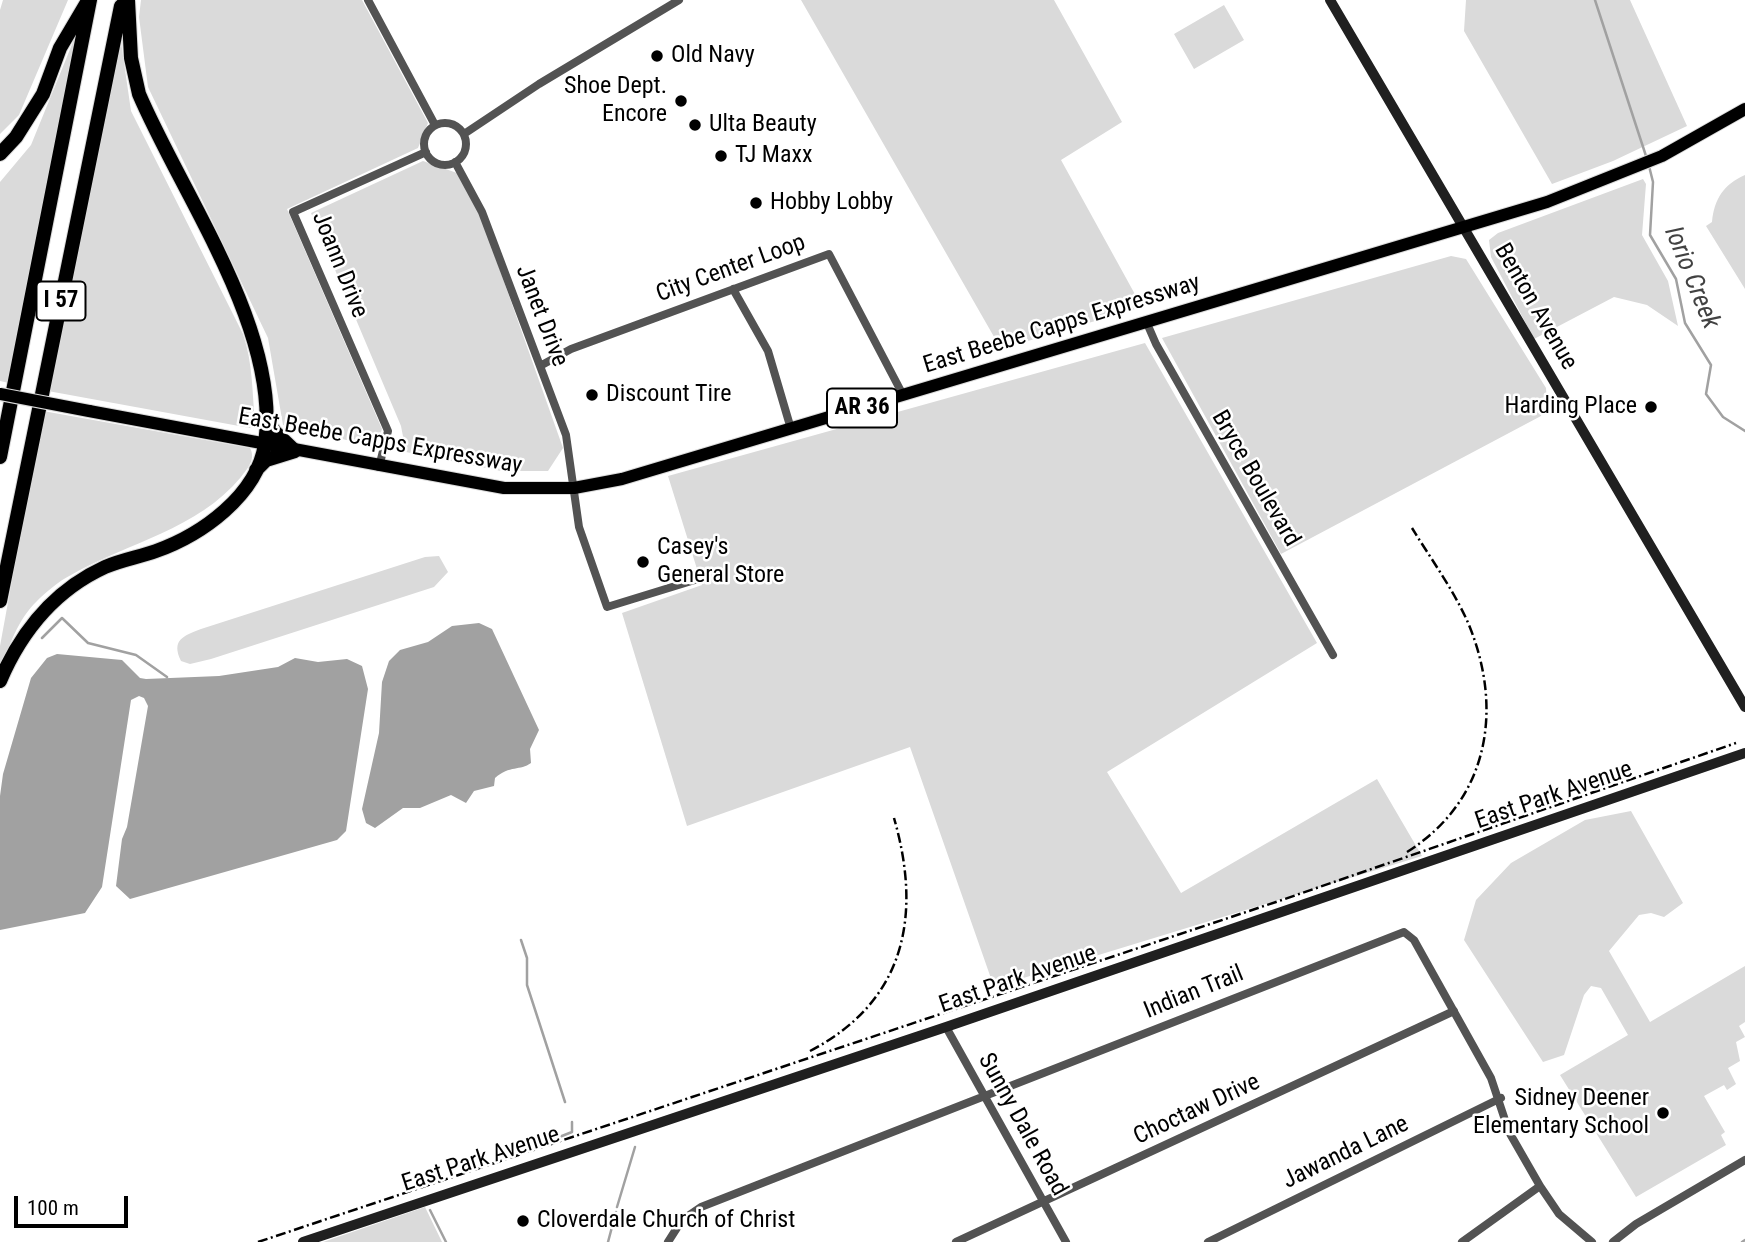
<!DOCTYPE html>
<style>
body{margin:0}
#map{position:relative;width:1745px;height:1242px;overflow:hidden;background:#fff;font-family:"Roboto Condensed",sans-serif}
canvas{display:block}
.scale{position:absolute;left:14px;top:1196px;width:114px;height:32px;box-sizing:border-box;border:4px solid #000;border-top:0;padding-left:9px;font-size:21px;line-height:24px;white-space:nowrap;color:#000;-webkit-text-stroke:5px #fff;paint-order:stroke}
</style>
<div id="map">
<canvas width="1745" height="1242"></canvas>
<div class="scale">100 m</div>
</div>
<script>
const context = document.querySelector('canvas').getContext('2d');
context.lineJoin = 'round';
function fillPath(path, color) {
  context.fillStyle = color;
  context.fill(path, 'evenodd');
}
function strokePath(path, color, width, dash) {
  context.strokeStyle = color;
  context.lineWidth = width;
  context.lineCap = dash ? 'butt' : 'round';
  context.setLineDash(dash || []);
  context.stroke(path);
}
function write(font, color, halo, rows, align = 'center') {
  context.font = font + ' "Roboto Condensed",sans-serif';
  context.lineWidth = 5;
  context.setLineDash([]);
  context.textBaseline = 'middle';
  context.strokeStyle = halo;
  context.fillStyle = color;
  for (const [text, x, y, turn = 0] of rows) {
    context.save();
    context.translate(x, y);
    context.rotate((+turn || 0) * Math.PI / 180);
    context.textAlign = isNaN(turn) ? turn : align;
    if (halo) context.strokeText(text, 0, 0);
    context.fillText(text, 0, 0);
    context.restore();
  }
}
fillPath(new Path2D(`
 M3 0H68L19 115 0 134V10Z
 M141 0H362L428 123 418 148 287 209 382 429 376 447 283 425 268 338 148 87 139 17Z
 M801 0H1054L1122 122 1061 160 1142 307 1001 349Z
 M1466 0H1630L1687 126 1613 161 1552 184 1464 31Z
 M1224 5 1244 40 1194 69 1174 34Z
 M120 35 131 111 243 334C253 363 252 392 255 422L250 428 48 391Z
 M75 37 9 383 0 381V182L31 145Z
 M423 161 457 173 480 214 563 448 548 471H501L406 452 401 426 311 213Z
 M1745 175V289L1706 226 1712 222C1714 199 1724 184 1745 175Z
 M1643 179 1646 184 1642 235 1668 281 1678 326 1647 305 1614 297 1534 339 1491 257 1489 240 1498 233Z
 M1451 256 1466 259 1546 388 1547 403 1541 416 1281 554 1162 338Z
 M1145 343 1317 643 1107 772 1181 893 1377 779 1422 856 994 987 910 747 687 826 622 613 702 585 668 476Z
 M43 411 250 448C256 459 248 468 241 477 197 530 129 542 71 575 59 581 46 592 37 601 18 619 8 648 0 672V646Z
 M439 556 448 572 434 587 211 659 190 664 181 661C171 640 183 636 201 629L425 557Z
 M1631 811 1683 903 1664 917 1651 913 1639 915 1609 951 1650 1022 1745 966V1022L1739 1026 1745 1037 1736 1042 1740 1061 1728 1068 1736 1084 1727 1090 1724 1085 1704 1096 1725 1132 1721 1135 1726 1145 1636 1197 1560 1075 1628 1035 1601 988 1591 986 1584 995 1564 1055 1543 1062 1464 940 1476 900 1511 863 1585 820Z
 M425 1207 442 1242H323Z`), '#dadada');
fillPath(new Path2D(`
 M479 623 492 629 539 730 530 749 531 763C520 771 510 765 495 778L494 786 474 791 466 803 451 795 420 808H403L375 828 366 823 362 809 379 733 382 682 389 661 400 650 428 642 452 626Z
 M57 654 122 660 140 678 146 679 219 676 278 667 295 658 318 662 347 659 362 666 368 689 346 831 337 840 130 899 116 886 122 839 127 827 148 706 144 698 139 696 131 700 102 887 85 913 0 930V796L3 774 31 678 47 658Z`), '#a1a1a1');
strokePath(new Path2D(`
 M1595 0 1646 156
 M1649 166 1653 182 1650 235 1676 279 1685 323 1711 365 1706 394 1723 417 1745 431
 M42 638 62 618 88 643 136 655 167 677
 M521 940 527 958V985L565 1102
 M539 1145 572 1132V1122
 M421 1186 431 1179
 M617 1207 635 1147
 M430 1210 446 1242
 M608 1242 616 1212
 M1742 1242 1745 1240`), '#a1a1a1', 2.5);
const primary = new Path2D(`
 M89 411 504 488H574L622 479 1547 202 1662 156 1745 109`);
const highway = new Path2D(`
 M0 154 16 137 43 94 60 48 86 4
 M267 417 274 431 295 451
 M0 457 90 0
 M256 470 266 460 295 451
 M0 601 121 6
 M0 681C21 632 55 590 105 567 121 560 139 557 156 551 201 535 257 496 265 444 281 331 182 195 139 94L131 58 128 0`);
strokePath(primary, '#dbdbdb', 14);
strokePath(highway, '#dbdbdb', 16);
strokePath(new Path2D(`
 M368 0 435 125
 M424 144a21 21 0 1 1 42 0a21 21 0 1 1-42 0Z
 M464 134 539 84 679 0
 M455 162 482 212 566 435 579 527 607 607 698 579
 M733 289 768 351 791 429
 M1146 321 1156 344 1333 655
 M540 366 571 349 829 254 903 395
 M379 467 388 431 293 212 426 152
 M946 1027 1066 1242
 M668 1242 682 1220 701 1207 1404 932 1414 940 1491 1078 1509 1132 1540 1186 1559 1214 1592 1242
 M956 1242 1454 1011
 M1208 1242 1501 1098
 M1462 1242 1540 1186
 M1613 1242 1636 1224 1745 1160`), '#535353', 8);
strokePath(new Path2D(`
 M1330 0 1745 707
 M303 1242 946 1027 1745 753`), '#202020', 10);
strokePath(primary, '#000', 12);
strokePath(highway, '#000', 14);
strokePath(new Path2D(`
 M1407 852C1488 801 1504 711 1469 625 1455 592 1431 559 1412 528
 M810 1051C906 1001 922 915 894 818
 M258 1242 1276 902 1736 743`), '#000', 2.5, [10, 3.5, 2, 3.5]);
const primaryBridge = new Path2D(`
 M0 394 89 411`);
strokePath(primaryBridge, '#dbdbdb', 14, []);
strokePath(primaryBridge, '#000', 12);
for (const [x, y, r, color] of [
 [657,56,7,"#000"],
 [681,101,7,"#000"],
 [695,125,7,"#000"],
 [721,156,7,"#000"],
 [756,203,7,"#000"],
 [592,395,7,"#000"],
 [1651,407,7,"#000"],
 [643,562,7,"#000"],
 [1663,1113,7,"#000"],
 [523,1221,7,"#000"]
]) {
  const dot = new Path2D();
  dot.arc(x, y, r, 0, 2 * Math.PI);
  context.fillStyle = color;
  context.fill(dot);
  strokePath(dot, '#fff', 2.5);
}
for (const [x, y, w] of [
 [61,301,49],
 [862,408,70]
]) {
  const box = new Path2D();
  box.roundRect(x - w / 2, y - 19.5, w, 39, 5);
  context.fillStyle = '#fff';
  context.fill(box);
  strokePath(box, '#000', 2);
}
write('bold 23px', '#000', null, [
 ["I 57",61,301],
 ["AR 36",862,408]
]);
write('24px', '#000', '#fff', [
 ["Old Navy",671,56],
 ["Shoe Dept.",667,87,"right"],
 ["Encore",667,115,"right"],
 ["Ulta Beauty",709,125],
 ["TJ Maxx",735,156],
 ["Hobby Lobby",770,203],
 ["Discount Tire",606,395],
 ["Harding Place",1637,407,"right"],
 ["Casey's",657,548],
 ["General Store",657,576],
 ["Sidney Deener",1649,1099,"right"],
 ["Elementary School",1649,1127,"right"],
 ["Cloverdale Church of Christ",537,1221]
], 'left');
write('24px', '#000', '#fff', [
 ["Joann Drive",339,265,68],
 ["City Center Loop",731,269,-20],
 ["Benton Avenue",1535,307,60],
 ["Janet Drive",541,316,69],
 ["East Beebe Capps Expressway",1062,325,-17],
 ["East Beebe Capps Expressway",380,442,10],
 ["Bryce Boulevard",1255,479,60],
 ["East Park Avenue",1554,796,-19],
 ["East Park Avenue",1018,980,-19],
 ["Indian Trail",1194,993,-22],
 ["Choctaw Drive",1197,1110,-25],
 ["Sunny Dale Road",1022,1125,61],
 ["Jawanda Lane",1346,1153,-26],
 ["East Park Avenue",481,1160,-18]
]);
write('italic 26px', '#424242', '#fff', [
 ["Iorio Creek",1691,278,68]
]);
</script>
